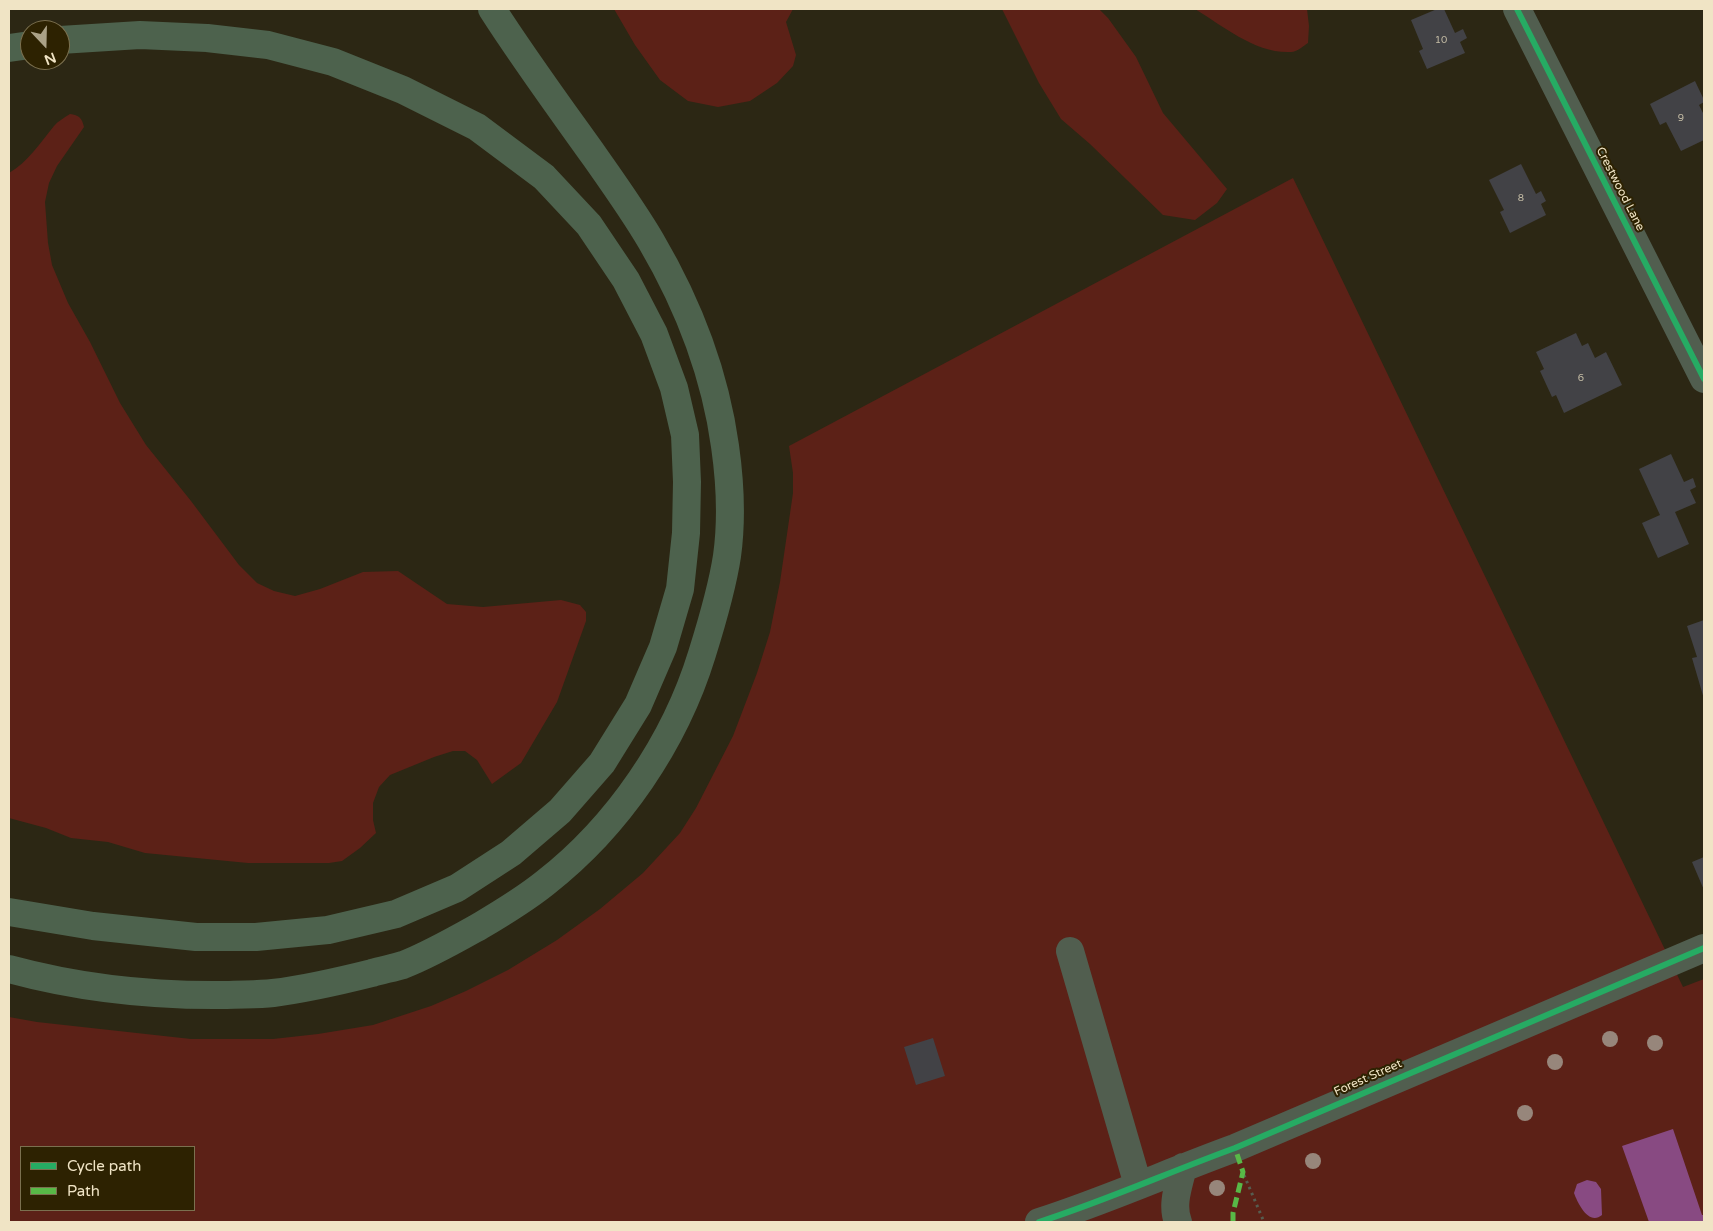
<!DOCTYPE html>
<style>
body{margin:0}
#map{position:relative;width:1713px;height:1231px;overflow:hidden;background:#2c2714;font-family:"Varela Round",sans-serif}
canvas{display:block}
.frame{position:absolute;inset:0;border:10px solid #f0e4c5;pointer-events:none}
.legend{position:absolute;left:20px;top:1146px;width:175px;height:65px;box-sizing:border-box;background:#2d2201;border:1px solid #7b704f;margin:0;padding:6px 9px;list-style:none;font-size:15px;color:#f0e4c5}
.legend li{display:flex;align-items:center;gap:10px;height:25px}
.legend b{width:25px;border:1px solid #7b704f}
.north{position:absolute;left:20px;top:20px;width:50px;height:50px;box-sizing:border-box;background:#2d2201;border:1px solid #7b704f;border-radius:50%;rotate:159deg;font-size:14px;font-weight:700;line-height:20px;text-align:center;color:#f0e4c5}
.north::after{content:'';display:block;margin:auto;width:18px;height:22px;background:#aba287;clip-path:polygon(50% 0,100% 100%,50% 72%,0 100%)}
</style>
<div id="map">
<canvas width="1713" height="1231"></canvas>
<div class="frame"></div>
<ul class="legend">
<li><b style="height:6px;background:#26ab63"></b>Cycle path</li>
<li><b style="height:6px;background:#58b947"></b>Path</li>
</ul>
<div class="north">N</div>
</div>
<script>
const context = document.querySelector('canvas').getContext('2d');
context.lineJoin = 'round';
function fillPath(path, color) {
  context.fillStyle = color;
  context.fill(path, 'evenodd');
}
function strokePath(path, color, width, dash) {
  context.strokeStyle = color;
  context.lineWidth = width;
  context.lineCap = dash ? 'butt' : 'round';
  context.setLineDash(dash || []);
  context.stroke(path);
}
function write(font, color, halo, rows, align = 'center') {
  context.font = font + ' "Varela Round",sans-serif';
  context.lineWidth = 4;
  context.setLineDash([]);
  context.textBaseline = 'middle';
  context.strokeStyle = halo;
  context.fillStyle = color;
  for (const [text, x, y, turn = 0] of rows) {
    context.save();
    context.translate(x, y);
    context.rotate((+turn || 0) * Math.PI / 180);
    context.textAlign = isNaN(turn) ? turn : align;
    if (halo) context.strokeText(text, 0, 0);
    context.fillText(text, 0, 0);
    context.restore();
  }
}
fillPath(new Path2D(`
 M614 9H793L786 22 796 55 793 66 777 83 750 101 718 107 688 101 660 80 635 45Z
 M1002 9H1099L1108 18 1136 57 1163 113 1227 189 1217 203 1195 220 1163 215 1090 144 1061 119 1039 83Z
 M1195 9H1307L1309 26 1308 43C1303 46 1297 52 1291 52 1256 54 1223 26 1195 9Z
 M70 114C79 115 82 118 84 127L57 166 49 183 45 202 48 243 52 265 68 303 90 342 120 403 146 445 191 501 239 565 257 583 274 591 295 596 320 589 363 572 398 571 447 604 483 607 561 600 580 605 586 612V621L557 702 521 763 492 784 477 760 465 751H453L434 757 390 775 379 787 373 803V820L376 833 360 848 342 861 329 863H248L145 853 108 842 71 838 46 828 9 818V173C28 162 40 143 54 126 58 121 64 118 70 114Z
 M1293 178 1683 987 1704 979V1222H9V1017L37 1022 191 1039H273L318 1034 373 1025 431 1006 466 991 508 970 557 940 600 909 643 873 680 833 696 808 733 736 757 673 770 632 780 582 793 493V473L789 446ZM21 1147H194V1210H21Z`), '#5c2117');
fillPath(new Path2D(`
 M1673 1129 1702 1215H1704V1222H1649L1622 1146Z
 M1587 1180 1596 1182 1601 1189 1602 1215C1589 1226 1578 1204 1574 1193L1577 1184Z`), '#884a82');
fillPath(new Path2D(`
 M1437 9H1444L1455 33 1463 29 1467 38 1460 42 1465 53 1427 69 1419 51 1423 49 1411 20Z
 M1695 81 1704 100V102L1699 105 1704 115V140L1681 151 1666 122 1660 125 1650 104Z
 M1521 164 1536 194 1541 191 1546 201 1541 204 1546 215 1510 233 1500 212 1504 210 1489 180Z
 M1576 333 1582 346 1588 343 1595 358 1606 352 1622 385 1564 413 1556 395 1552 397 1540 371 1544 369 1536 352Z
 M1671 454 1684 482 1693 478 1696 487 1690 490 1696 503 1675 512 1689 544 1658 558 1642 523 1660 515 1639 469Z
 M1704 620V699L1692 658 1697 657 1687 626Z
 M1704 857V890L1692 862Z
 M933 1038 945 1076 916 1085 904 1047Z`), '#424246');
strokePath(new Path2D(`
 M1244 1175 1264 1222`), '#565d50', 3, [2.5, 4]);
strokePath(new Path2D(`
 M1517 9 1704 379
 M1070 951 1138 1185
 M1039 1222C1105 1201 1169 1172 1235 1148L1704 948
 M1178 1222C1171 1204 1179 1185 1183 1167`), '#515e4f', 28);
strokePath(new Path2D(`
 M9 48 30 45
 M9 912 93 926 196 937H256L328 930 396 914 457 888 511 853 560 811 602 763 638 705 663 647 680 589 686 533 687 482 685 435 674 388 654 334 626 280 589 225 544 177 477 127 403 90 333 62 268 45 207 38 140 35 60 40
 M9 969C79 988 153 996 226 995 241 994 258 995 273 993 306 989 340 981 372 973 382 970 393 968 403 965 429 955 455 940 480 926 502 913 525 899 545 883 618 826 675 742 702 654 712 622 722 589 727 556 732 520 730 481 725 446 715 374 688 304 651 241 634 212 614 184 595 157 560 108 524 59 492 9`), '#4d624d', 28);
strokePath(new Path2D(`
 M1233 1222V1213L1243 1172 1235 1148`), '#58b947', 5, [10, 5]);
strokePath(new Path2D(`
 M1517 9 1704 379
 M1039 1222C1105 1201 1169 1172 1235 1148L1704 948`), '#26ab63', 6);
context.fillStyle = '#97867b';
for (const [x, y] of [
 [1610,1039],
 [1655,1043],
 [1555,1062],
 [1525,1113],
 [1313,1161],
 [1217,1188]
]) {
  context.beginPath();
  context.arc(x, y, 8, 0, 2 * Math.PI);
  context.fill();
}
write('10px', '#c4bca5', null, [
 ["10",1441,40],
 ["9",1681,118],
 ["8",1521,198],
 ["6",1581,378]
]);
write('12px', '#f0e4c5', '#2d2201', [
 ["Crestwood Lane",1620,189,63],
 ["Forest Street",1368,1078,-24]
]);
</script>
